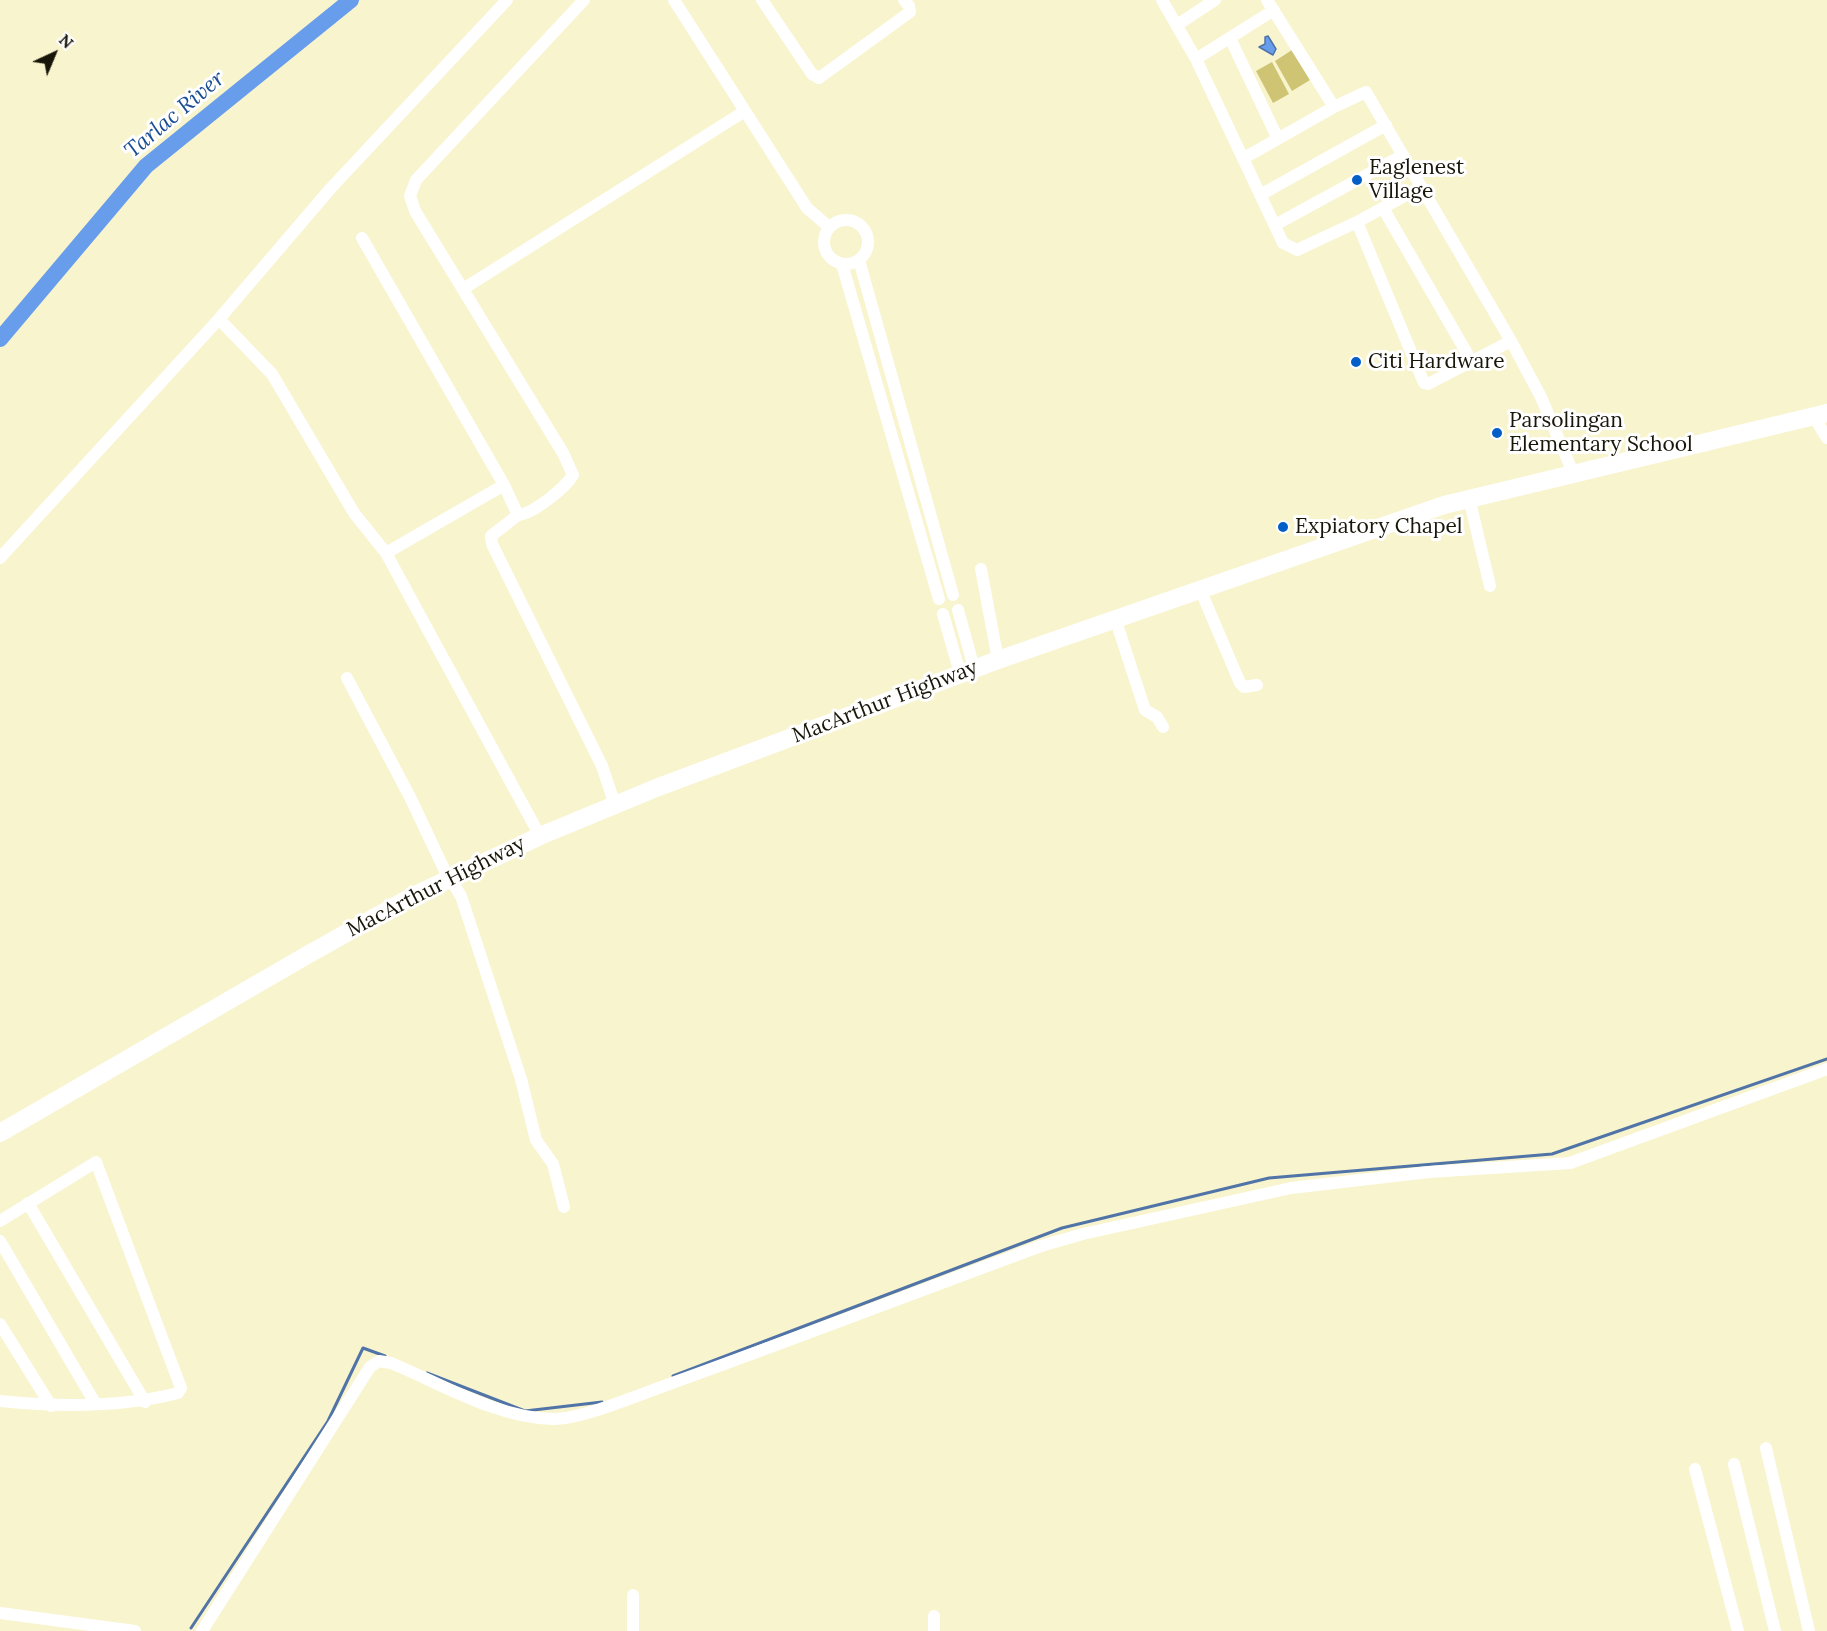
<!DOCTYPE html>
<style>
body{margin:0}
#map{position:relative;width:1827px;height:1631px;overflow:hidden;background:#f8f4ce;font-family:Lora,serif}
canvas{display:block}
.north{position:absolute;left:24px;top:24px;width:60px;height:60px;-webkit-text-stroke:4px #fff;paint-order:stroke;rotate:44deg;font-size:16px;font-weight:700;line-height:24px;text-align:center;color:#181609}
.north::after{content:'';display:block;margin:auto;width:21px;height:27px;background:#181609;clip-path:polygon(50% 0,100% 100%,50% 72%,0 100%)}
</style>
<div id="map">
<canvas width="1827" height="1631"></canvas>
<div class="north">N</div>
</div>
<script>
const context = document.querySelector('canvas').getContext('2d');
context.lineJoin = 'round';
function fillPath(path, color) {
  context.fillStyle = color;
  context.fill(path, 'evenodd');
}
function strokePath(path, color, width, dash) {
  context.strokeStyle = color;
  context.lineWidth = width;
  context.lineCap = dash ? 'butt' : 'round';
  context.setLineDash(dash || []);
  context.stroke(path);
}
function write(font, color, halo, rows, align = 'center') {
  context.font = font + ' Lora,serif';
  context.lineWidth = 6;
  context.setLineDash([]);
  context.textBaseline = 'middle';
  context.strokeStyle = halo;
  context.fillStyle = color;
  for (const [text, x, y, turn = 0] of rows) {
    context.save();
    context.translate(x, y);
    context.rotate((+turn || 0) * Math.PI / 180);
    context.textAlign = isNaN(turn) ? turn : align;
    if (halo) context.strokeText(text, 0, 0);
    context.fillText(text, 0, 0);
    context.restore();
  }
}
fillPath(new Path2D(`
 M1292 50 1310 80 1292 91 1275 61Z
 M1272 62 1289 94 1273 103 1256 71Z`), '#cec473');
const water = new Path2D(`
 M1268 36 1276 49 1273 55 1259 47 1265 44V37Z`);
fillPath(water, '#689deb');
strokePath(water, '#5074a7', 1.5);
strokePath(new Path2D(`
 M427 1373 525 1411 602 1402
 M673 1376 1062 1228 1269 1178 1552 1154 1827 1059
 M191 1628 328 1421 363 1348 385 1356`), '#5074a7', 3);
strokePath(new Path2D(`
 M0 339 146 166 351 0`), '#689deb', 16);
strokePath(new Path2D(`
 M674 0 807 208 829 227
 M762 0 812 74 819 78 910 12 909 6 904 0
 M1162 0 1196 59 1283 243 1297 250 1357 222 1421 187
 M1267 0 1334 107
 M1177 25 1215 0
 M1230 38 1278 139
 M1196 59 1274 10
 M1244 158 1334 107 1366 92 1511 341 1541 397 1573 473
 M1260 195 1386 125
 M1383 208 1472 362
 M824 242a22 22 0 1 1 44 0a22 22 0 1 1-44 0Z
 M1357 222 1424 383 1428 384 1511 341
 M1275 225 1403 155
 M362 238 504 485 386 553
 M859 260 953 595
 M842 264 939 599
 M463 289 745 111
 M219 319 272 374 354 513 386 553 540 836
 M1814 417 1827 438
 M504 485 518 515 491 536 492 544 602 766 615 805
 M1469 498 1490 586
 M518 515C533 514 565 488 573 475L563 453 415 211 410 196 416 180 584 0
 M0 558 219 319 331 188 507 0
 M981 569 998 660
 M1200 589 1240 683 1244 687 1257 685
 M958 610 974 668
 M943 614 960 673
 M1115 618 1145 710 1157 717 1163 727
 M347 678 410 797 445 871 461 896 521 1079 536 1140 553 1164 564 1207
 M28 1203 145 1402
 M0 1221 96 1162 181 1388 178 1393C120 1408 59 1407 0 1401
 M0 1241 95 1403
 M0 1324 51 1406
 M1766 1448 1809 1631
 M1734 1464 1775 1631
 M1695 1469 1738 1631
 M633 1595V1631
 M0 1613 135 1631
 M934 1616V1631
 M202 1631 370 1367 379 1361 391 1363C442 1384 497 1418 553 1419 581 1420 646 1392 675 1382 797 1338 919 1291 1041 1246L1083 1234 1291 1188 1429 1172 1570 1163 1827 1069`), '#fff', 12);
strokePath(new Path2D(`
 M0 1133 309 954 409 898 540 836 656 788 998 660 1444 505 1827 413`), '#fff', 18);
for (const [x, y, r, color] of [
 [1357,180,6,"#045ec7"],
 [1356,362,6,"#045ec7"],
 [1497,433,6,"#045ec7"],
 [1283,527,6,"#045ec7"]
]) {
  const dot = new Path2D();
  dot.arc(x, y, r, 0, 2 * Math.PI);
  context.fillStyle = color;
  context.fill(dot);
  strokePath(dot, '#fff', 2);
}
write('21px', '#181609', '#fff', [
 ["Eaglenest",1369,168],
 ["Village",1369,192],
 ["Citi Hardware",1368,362],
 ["Parsolingan",1509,421],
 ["Elementary School",1509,445],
 ["Expiatory Chapel",1295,527]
], 'left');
write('21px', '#181609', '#fff', [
 ["MacArthur Highway",885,702,-21],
 ["MacArthur Highway",436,887,-27]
]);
write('italic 22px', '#1a4c92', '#fff', [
 ["Tarlac River",175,115,-40]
]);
</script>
